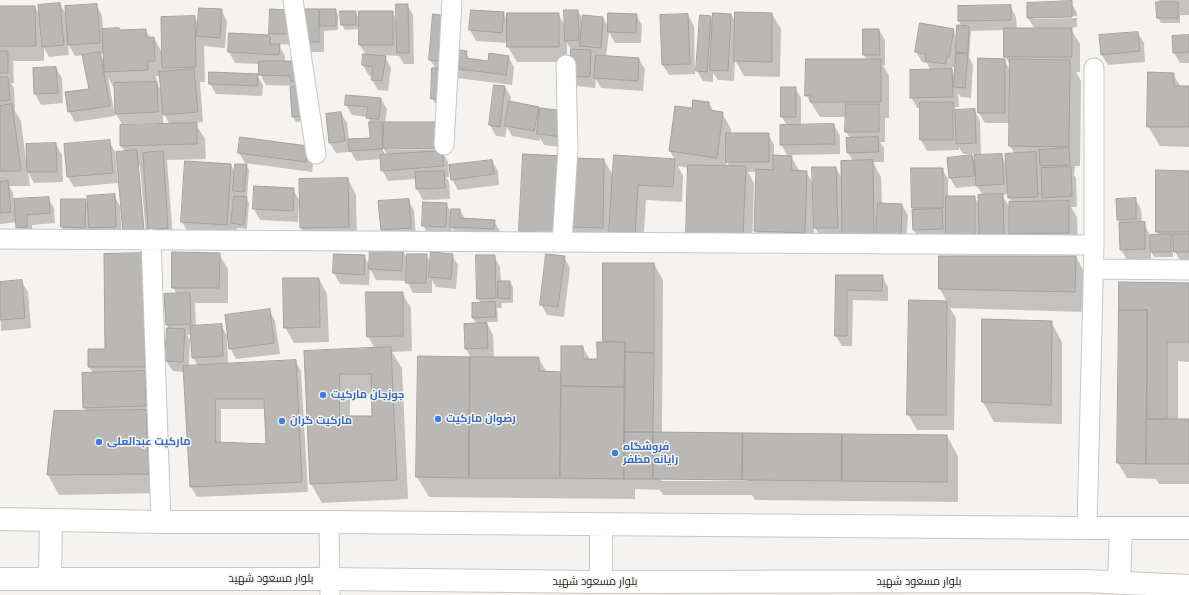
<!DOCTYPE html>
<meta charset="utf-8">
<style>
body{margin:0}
canvas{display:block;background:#f5f3f0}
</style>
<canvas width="1189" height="595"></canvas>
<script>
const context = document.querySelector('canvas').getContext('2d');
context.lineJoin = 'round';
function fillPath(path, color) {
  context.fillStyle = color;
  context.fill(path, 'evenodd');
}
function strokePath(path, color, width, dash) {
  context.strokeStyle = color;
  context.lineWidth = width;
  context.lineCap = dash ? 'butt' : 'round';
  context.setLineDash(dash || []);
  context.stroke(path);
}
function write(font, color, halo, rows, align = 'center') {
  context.font = font + ' Lora,Cairo,serif';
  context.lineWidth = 3;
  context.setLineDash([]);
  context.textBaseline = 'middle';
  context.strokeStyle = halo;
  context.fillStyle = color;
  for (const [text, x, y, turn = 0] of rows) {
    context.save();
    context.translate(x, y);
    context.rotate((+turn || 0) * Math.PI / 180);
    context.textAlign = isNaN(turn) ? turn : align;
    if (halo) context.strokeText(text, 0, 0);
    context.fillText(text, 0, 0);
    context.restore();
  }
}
fillPath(new Path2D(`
 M1158 0H1189V15H1180V23H1161L1158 18 1160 3Z
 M1071 2 1077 13V27L1070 28 1080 44V72H1076L1081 81 1080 166H1075L1074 175 1076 178 1077 207H1071L1077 217 1078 248 1019 249 1009 232V246L920 241 914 230V211L913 208 942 169 948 179V197H974L979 205 983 196 977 186 956 188 950 178 972 156 975 162 1001 155 1007 165 1015 154 1010 146V123H985L979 113V60H1004L1011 72V67L1005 56V30L971 31 969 57 973 65 971 98 961 97 958 93 959 107H955L957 111 974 110 980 121 981 154H963L959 147V150L927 151 921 140V108H917L911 97 931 71 927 63 922 62 916 52 953 30 957 38 962 27 959 21V7L1010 6 1016 17 1017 29H1035L1028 18V4ZM1077 16V18L1033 19V17ZM952 67H956L955 76 952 70ZM1008 194 1012 203 1010 208 1002 195Z
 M60 4 67 16 96 5 102 15 103 30H145L151 38H154L163 54 194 17 199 25 221 10 227 21 225 48 204 46 205 82H200L203 122 195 123 205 139 206 159 167 160 173 238 133 247 125 152 121 146 170 125 163 112V123L122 124 116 114 114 88 108 77 115 116 75 122 69 111 90 90 83 55 75 56 68 44 69 55 49 57 44 48V61H13L14 83H11L14 88 15 111 21 121 26 160 56 144 62 155 63 182 34 183 28 172 30 186H9L13 193 14 200 48 198 54 208 55 223 32 225 33 238H23L17 227V222L0 224V7H35L40 16ZM104 53 105 63 100 54ZM156 76H161L162 93 157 83ZM138 166H140L146 235H144Z
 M407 5 413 15 414 64H404L399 56 384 55 391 68 388 91 378 90 372 80V76H369L363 65 366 55 360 45 392 12 397 20Z
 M318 10 321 14 335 10 338 15V30L324 31V52H309L303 42Z
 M289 11 295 45 278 44 285 56V62H295L306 121 296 122 293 117 297 86 266 85 260 74V64L235 63 229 52 230 34 272 36 270 34Z
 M472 11 503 13 508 21 558 14 565 26 578 11 584 21 603 18 609 28 636 15 642 25 641 43H615L609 32 606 57 639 59 645 69 643 91 601 88 596 79 595 88 576 86 572 51 567 43V62H517L508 47V43L476 41 470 30Z
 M355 12 358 17V29L345 30 342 25Z
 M731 14 736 24 772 14 781 29 780 77 744 76 735 60 734 81 718 80 713 73V82L703 81 697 71 711 17 714 22Z
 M688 15 694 26 695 74 669 75 663 65Z
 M434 16 440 70 441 104 435 103 432 98 436 69 430 60Z
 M864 30H879L885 40V65H883L889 76V118H885V142H880L884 148V162H873L881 177 882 204 902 205 908 215 906 246 821 238 814 226 813 248 764 246 755 231 757 172H748L754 183 752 250 696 248 687 233 689 168 678 166 683 176 682 202 646 200 643 249 579 242 570 227 529 246 520 231 561 157 604 160 614 177 615 156 675 160 670 151 693 109 709 103 714 112 722 113 731 129V134H768L774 145V156L788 157 781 144 787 126 782 117 795 88 801 98V126L834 125 840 136V154L790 155 800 172H806L814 185 836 168 842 178 853 161 848 153 851 139 846 132 847 117H820L806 95 867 60 864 55ZM727 162 730 167H726Z
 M1138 33 1144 43 1145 62 1108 65 1102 55Z
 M1189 36V63H1180L1174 53Z
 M466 52 470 60 489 62 508 56 514 67 512 85 457 78 451 68Z
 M56 68 62 78 63 103 41 105 35 94 34 69Z
 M1173 74 1181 87H1189V147L1160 146 1148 126Z
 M257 75 263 85 262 96 216 94 210 84Z
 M495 86 505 87 511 97 510 103 538 108 569 148 544 145 540 138V141L512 136 507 127 505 137 496 136 490 125Z
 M347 96 381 99 387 109 385 123H436L442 134V151L448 162 449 177H446L449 182 450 199 423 200 417 189V179L388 181 382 170V159L356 161 351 152 336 153 330 143 327 114 341 113 347 123 349 140 371 139 370 122 368 117 352 115 346 105ZM381 144 388 156H386L380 145ZM388 147 441 148V150L388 149Z
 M241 138 314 157 312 172 245 163 239 153Z
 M109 141 115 152 118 183 74 187 68 177Z
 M492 161 498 171 499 185 458 190 452 179Z
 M231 165 235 173 246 165 249 170 247 197H245L249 203 247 229 237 228 236 240 191 237 182 222Z
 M1189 172V262H1181L1173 248V257H1154L1151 251V259L1127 260 1121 249 1120 223 1118 219 1135 199 1141 209 1142 223H1144L1150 236 1159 235 1157 232Z
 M348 179 356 195 357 242 310 243 301 228Z
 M255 187 293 189 299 200 298 222 260 220 254 209Z
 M114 195 120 206 122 238 96 239 91 229V238L68 237 62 227 85 200 89 207Z
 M408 200 414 210 416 238 388 240 382 230Z
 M446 204 452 214 460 210 465 219 494 221 500 231V239L457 237 452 227 451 237 429 236 423 225Z
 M403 250 407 259 426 255 432 264 452 255 458 265 456 289 436 287 432 280V293H413L407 281 376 280 370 269 369 285 340 284 334 273 335 255 364 256 370 266Z
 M142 254 160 493 59 495 48 475 87 412 84 407 93 373 89 367V350H106Z
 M219 254 228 269V303H195L196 327 221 325 227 336 228 364 295 361 301 371 308 492 197 497 191 487 185 372 173 371 166 361 168 328 167 325 177 295 173 287ZM192 334 193 357 198 366H189L190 340 187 335ZM221 409H266L267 445 221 444Z
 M494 256 500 267 501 282H510L513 287V303H501L502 308H497L498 322H486L493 335 494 358H538L547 372 560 373 562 376 583 347 590 360H598L604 342V264H654L663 280 662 433 947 436 958 456V502L755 500 752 495H663L660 490 635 489V499L429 497 417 477 471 358 466 349 477 325 473 318 481 303 478 298ZM661 479H747V481H661Z
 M564 257 570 268 564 317 547 315 541 304Z
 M1076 257 1087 277 1086 312 950 308 956 318 954 430H917L908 414 910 301 947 302 940 289Z
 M837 276H882L888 287V301L853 300 852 346H842L836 336Z
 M319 279 327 294 329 342 294 343 285 327Z
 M22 282 28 292 31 328 1 331 0 283Z
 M1189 284V362L1178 361V420H1189V484H1159L1156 479 1127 478 1118 463 1120 310Z
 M402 293 411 308 412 351 392 352 402 368 408 499 322 503 311 484 305 352 375 349 368 336ZM350 394H372L373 417H350Z
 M269 310 275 321 280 354 236 359 230 348Z
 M983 320 1051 322 1062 342V424L994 422 983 402Z`), '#0003');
const building = new Path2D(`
 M1072 1V17L1027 18V3Z
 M1156 2H1178V18H1157Z
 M60 3 64 45 42 47 38 5Z
 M97 4 100 43 68 45 65 6Z
 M396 4H408L409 53H397Z
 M1011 5V20L958 21V6Z
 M0 6H35L36 46H0Z
 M199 8 222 9 220 38 197 36Z
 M270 9 290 10 289 34H269Z
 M300 9H319V42H302Z
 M320 9H336V26H320Z
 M471 10 504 12 502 33 469 30Z
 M564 10H578L579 40 565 41Z
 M340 11H356V25H341Z
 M359 11H393V45H359Z
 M735 12 772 13V62L734 61Z
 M507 13H559V47H507Z
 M608 13 637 14 636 33 608 32Z
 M713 13 731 14 728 71 710 70Z
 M433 14 445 16 442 61 429 60Z
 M688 14 690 64 662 65 660 15Z
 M583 15 603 17 601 48 580 46Z
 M700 15 711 16 707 72 696 71Z
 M195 16 196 67 162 68 161 17Z
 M920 23 954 29 949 57H947L945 64 925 61 926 54 915 52Z
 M957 25 969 26 968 53 956 52Z
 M119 28 120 30 146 29V38L154 37 155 61H148V70L104 72 102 29Z
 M1004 28H1072V57H1004Z
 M863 29H879L880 55H863Z
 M1138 32 1140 51 1101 55 1099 35Z
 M229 33 270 35V44H280L279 55 228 52Z
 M1189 35V52L1173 53 1172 36Z
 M453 49 467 51 466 58 488 61 489 53 509 56 506 75 450 68Z
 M571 49 591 50 590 77 569 76Z
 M0 51H8V73H0Z
 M100 52 110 106 68 112 65 92 89 89 82 55Z
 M956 53 968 54 965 88 954 87Z
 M363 54 386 56 382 81 371 80 373 67 362 65Z
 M596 55 639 58 638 81 594 78Z
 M978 58 1005 59V113H978Z
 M806 59H881V102H810V95L805 96Z
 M1010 59 1070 60 1069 147 1009 146Z
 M259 61H295L296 81H291L290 76 259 75Z
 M56 67 58 93 34 94 33 68Z
 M432 68H441L439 99H431Z
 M194 69 198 112 163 115 159 72Z
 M952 69 953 97 910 98V70Z
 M209 72 258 74 257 86 209 84Z
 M1148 72 1174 73V86H1189V127H1147Z
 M0 77H8L10 100 0 101Z
 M157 82 158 112 115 114 114 83Z
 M494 85 505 86 500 127 489 125Z
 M302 86 303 116 292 117 290 87Z
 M781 87H796V117H781Z
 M346 95 381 98 379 119 366 118 368 107 345 105Z
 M693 100 709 102V110L723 112 717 158 669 151 675 106 692 108Z
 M509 101 539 107 534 131 505 126Z
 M920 102H953V140H920Z
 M12 104 21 171H0V106Z
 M846 104H879V132H845Z
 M540 108 566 111 563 137 537 134Z
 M975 109 976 143 956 144 955 110Z
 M341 112 345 141 329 143 326 114Z
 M369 122H382L383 149 349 151 348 139 370 138Z
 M384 122H436V149L383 148Z
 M197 123V144L120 146V125Z
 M834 124 835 144 780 145V125Z
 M726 133H769V162H726Z
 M240 137 308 146 306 162 238 153Z
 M878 137 879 152 847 153 846 138Z
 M110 140 113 173 67 177 64 144Z
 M56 143 57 172H27L26 144Z
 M1069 148 1070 165 1040 166 1039 150Z
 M137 150 144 230 123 232 116 152Z
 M163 151 168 228 148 230 143 153Z
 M442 151 444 166 381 171 380 155Z
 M1036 152 1038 197 1008 198 1005 154Z
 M523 154 562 156 557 234 519 231Z
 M1002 154 1004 184 976 186 974 155Z
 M614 155 675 159 673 187 638 185 635 234 609 232Z
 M773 155 792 156 791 170 807 171 805 233 754 231 756 169 773 170Z
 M972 155 975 176 949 178 947 158Z
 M571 158 604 159 603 228 569 227Z
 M492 160 494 174 451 180 449 165Z
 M873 160 874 235H842L841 161Z
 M185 161 231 164 227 225 181 222Z
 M235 164H247L244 192 233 191Z
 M688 165 746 166 743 235 686 233Z
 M812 167H836L838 228H814Z
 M1071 167 1072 196 1042 198 1041 168Z
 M911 168H943V208H912Z
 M1156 170 1189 171V232H1156Z
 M444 171 445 188 416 189 415 172Z
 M348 178 349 227 300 228 299 179Z
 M8 181 11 212 0 213V182Z
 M254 186 294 188 293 211 253 209Z
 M115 194 116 227 89 228 87 196Z
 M1003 194 1004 236H979L978 195Z
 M234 196 247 197 244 225 231 223Z
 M946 196H975V235H946Z
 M49 197 50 213 27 215V227L16 228 14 199Z
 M1136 198V219L1117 220 1116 199Z
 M61 199H86L85 228 61 227Z
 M409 199 411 228 381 230 378 201Z
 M1069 201V233L1009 234V202Z
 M423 202 447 203 446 227 422 226Z
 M878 203 902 204 901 236 876 235Z
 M451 209H460V218L495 220 494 229 450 227Z
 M942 209 943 229 913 230 912 210Z
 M1145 222V249L1120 250 1119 223Z
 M1171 234V252H1150V235Z
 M1173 234H1189V252H1174Z
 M370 248 403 249 402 271 369 269Z
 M172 252 220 253 219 288H172Z
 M431 252 453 254 451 279 429 277Z
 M143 253 145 367H88V349H105L104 254Z
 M334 254 365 255 364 275 333 273Z
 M407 254H427L426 283H406Z
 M546 254 565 256 558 307 540 305Z
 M476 255H495L496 298 477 299Z
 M939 256H1076L1075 292 939 289Z
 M603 263H654V353L625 352V342L603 341Z
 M836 275H883L882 291 847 290V336H835Z
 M283 278H319L320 327 284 328Z
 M22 280 25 318 0 320V282Z
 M498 281H510V299L498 298Z
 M1119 282 1189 283V342H1167V419H1147V310H1119Z
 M366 292H403V336L367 337Z
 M190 293 191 324 166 325 164 294Z
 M909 300 947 301 946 415H907Z
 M495 302 496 317 472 318V303Z
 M270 309 274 343 229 349 225 315Z
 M1119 310H1147L1146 464 1117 463Z
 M982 319 1052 321 1051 405 982 402Z
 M487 323 488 348 465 349 464 324Z
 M222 324 223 356 192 358 190 326Z
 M167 328 185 329 183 362 165 361Z
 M597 342H625V387L561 386V346H583V359H597Z
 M391 347 397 480 310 484 304 351ZM340 374H371L372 416H340Z
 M625 352 654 353 653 432H624Z
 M418 356 470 357 469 478 416 477Z
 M470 357H539V371L561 372 560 478H469Z
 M296 360 302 482 190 487 183 366ZM216 399H264L266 444 216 442Z
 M145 371 146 406 83 408 82 373Z
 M561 386 625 387 624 479 560 478Z
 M146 410 149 474 47 475 54 411Z
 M1147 419H1189V464H1146Z
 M624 432H653V479H624Z
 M653 432 743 433 742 480 653 479Z
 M743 433 842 434V481L742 480Z
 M842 434 947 435V482L842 481Z`);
fillPath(building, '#bab8b5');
strokePath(building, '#a3a09e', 1);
const minor = new Path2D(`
 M293 0 316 154
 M444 145 452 0
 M0 239 1094 245
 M151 239 161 522
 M562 242 568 149 566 65
 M1093 269 1189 270
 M329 522 330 595
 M1087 528 1094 245V68`);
const primary = new Path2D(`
 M0 519 161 522H329L1087 528H1189
 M601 525V582
 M0 579H329L601 582 1085 581 1189 586
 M50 579 51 520
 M1119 583 1121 528`);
strokePath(minor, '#c9c6c4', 21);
strokePath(primary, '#c9c6c4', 24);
strokePath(minor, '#fff', 19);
strokePath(primary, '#fff', 22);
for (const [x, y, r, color] of [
 [323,395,4,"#3f7fe0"],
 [438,419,4,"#3f7fe0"],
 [282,421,4,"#3f7fe0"],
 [99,442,4,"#3f7fe0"],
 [615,453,4,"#3f7fe0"]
]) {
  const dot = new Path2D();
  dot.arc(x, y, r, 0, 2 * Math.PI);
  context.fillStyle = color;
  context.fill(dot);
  strokePath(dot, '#f5f3f0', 1.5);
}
write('bold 11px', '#366cbe', '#f5f3f0', [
 ["جوزجان مارکیت",331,395],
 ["رضوان مارکیت",446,419],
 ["مارکیت گران",290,421],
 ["مارکیت عبدالعلی",107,442],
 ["فروشگاه",623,447],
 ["رایانه مظفر",623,460]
], 'left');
write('11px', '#1f1e1d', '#f5f3f0', [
 ["بلوار مسعود شهید",271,579],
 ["بلوار مسعود شهید",595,582],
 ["بلوار مسعود شهید",919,582]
]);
</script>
